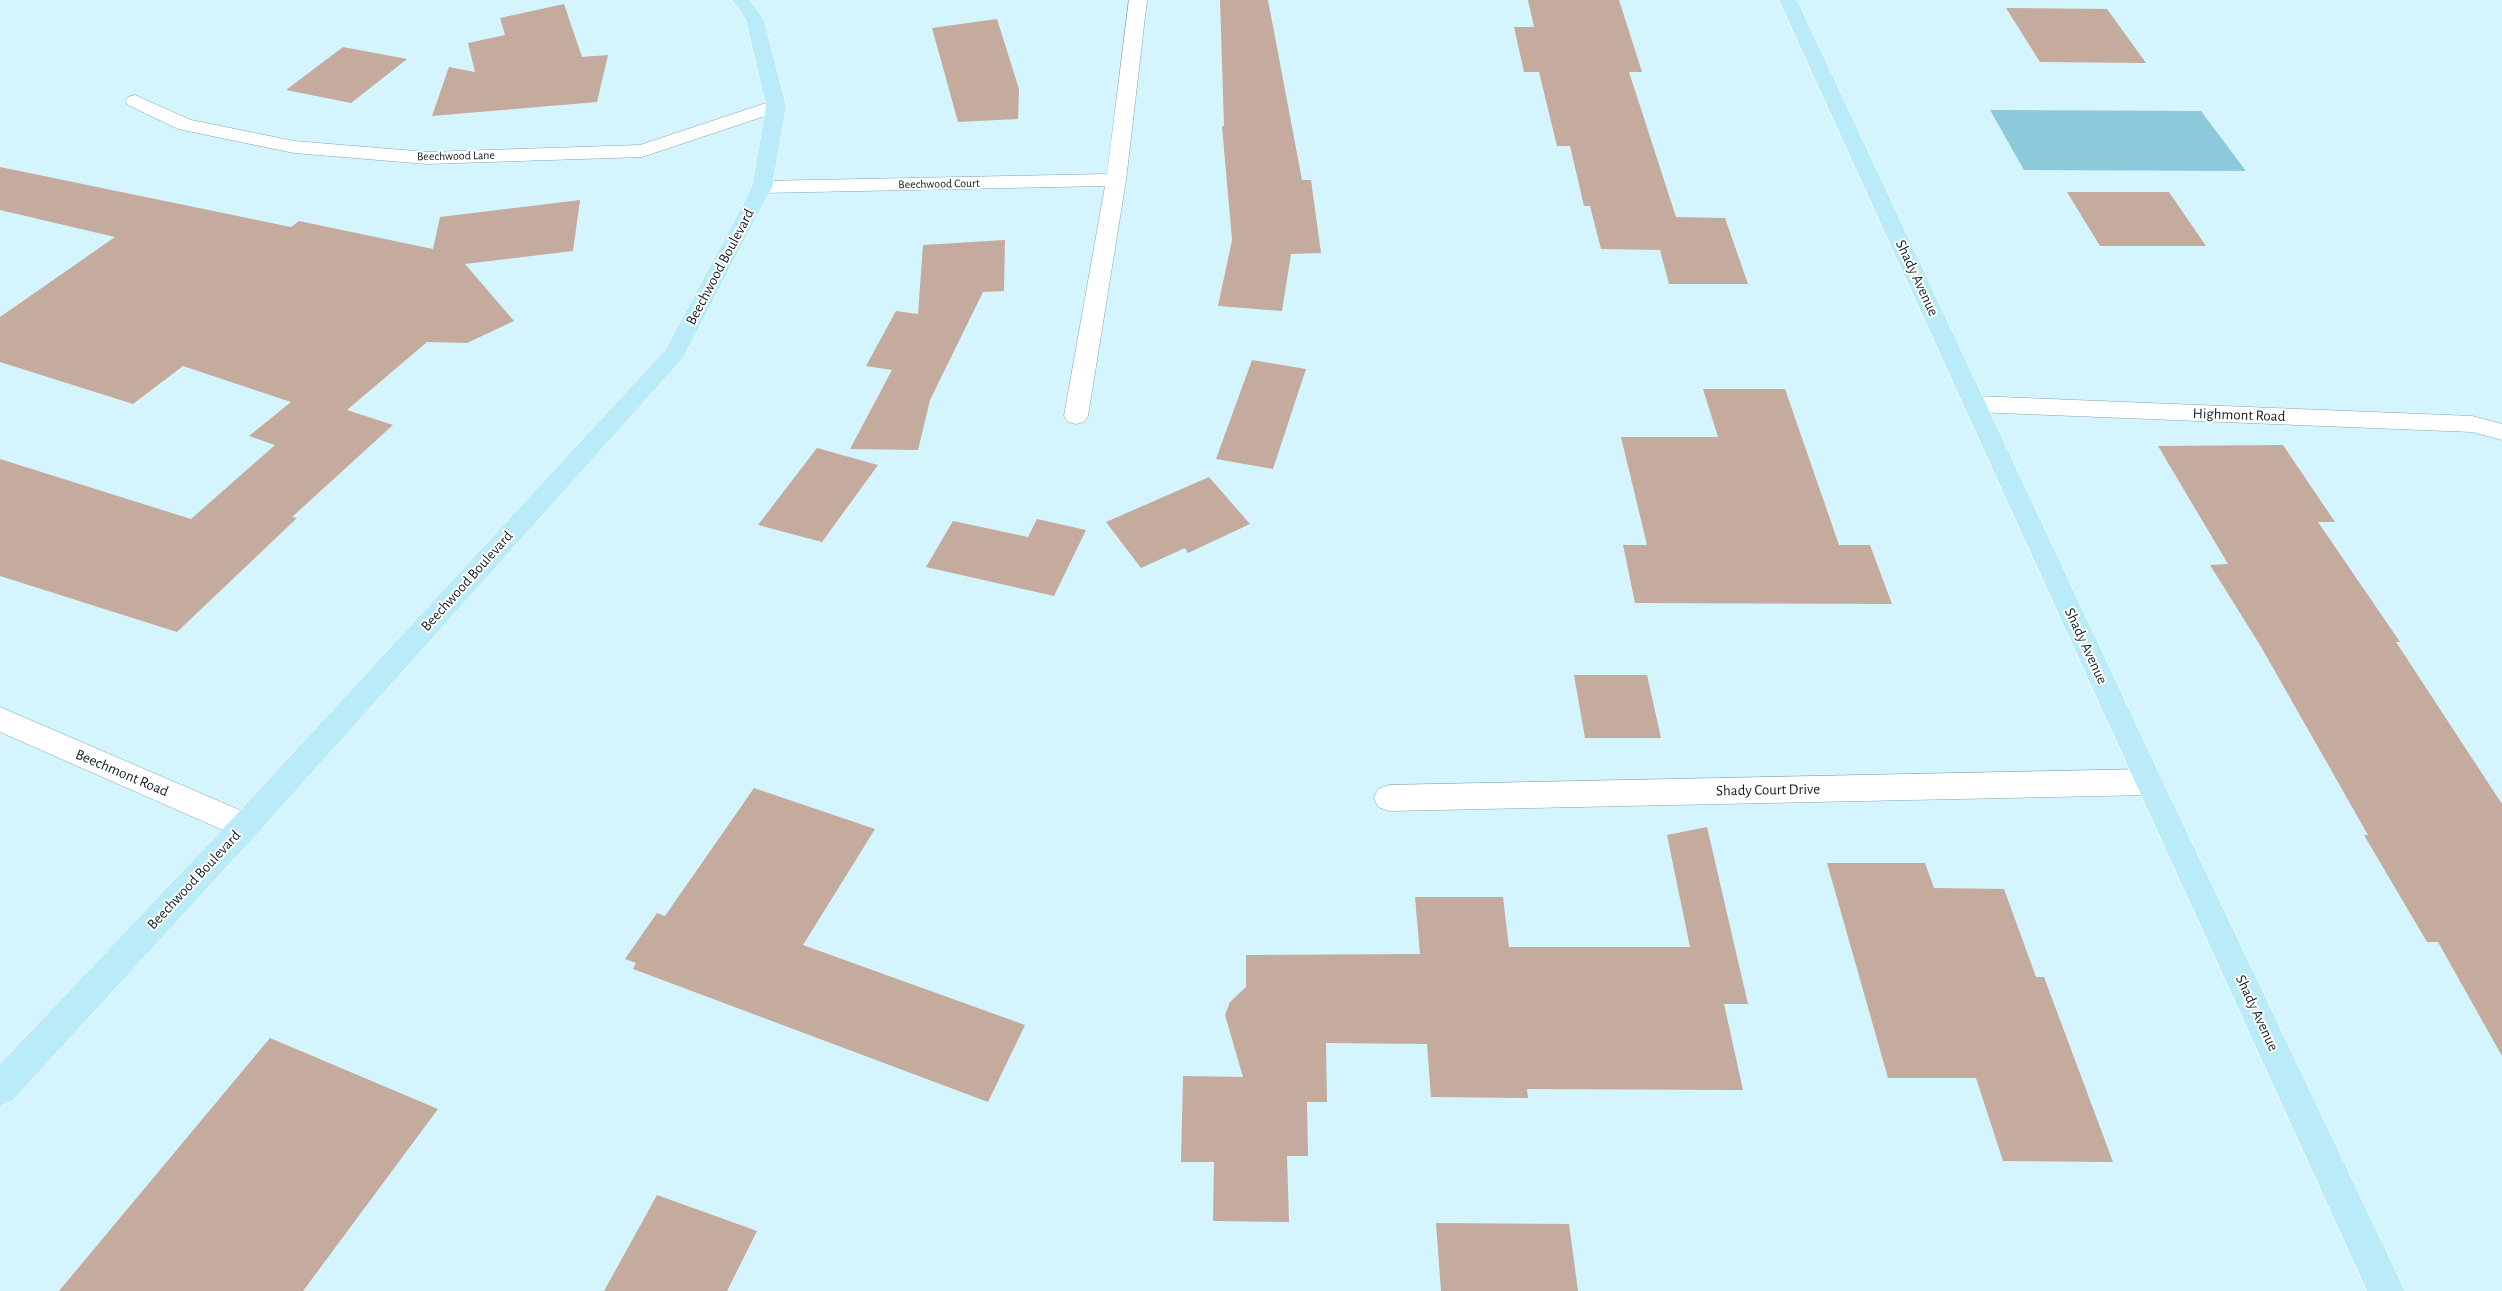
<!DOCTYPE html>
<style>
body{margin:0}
canvas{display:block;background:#d4f5fe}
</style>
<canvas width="2502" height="1291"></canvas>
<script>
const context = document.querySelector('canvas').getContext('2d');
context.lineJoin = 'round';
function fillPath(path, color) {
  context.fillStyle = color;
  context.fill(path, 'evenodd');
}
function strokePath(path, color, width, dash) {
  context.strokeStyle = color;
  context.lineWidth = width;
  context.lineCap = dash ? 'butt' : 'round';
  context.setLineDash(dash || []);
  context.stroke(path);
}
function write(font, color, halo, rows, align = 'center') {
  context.font = font + ' "Alegreya Sans",sans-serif';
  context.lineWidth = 4;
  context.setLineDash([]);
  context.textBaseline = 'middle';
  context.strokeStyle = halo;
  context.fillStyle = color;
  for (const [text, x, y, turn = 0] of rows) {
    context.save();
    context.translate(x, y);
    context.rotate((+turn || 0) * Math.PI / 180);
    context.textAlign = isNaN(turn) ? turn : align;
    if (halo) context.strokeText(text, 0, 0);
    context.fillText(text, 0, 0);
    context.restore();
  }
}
fillPath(new Path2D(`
 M1990 110 2201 111 2246 171 2024 170Z`), '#8ccadb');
fillPath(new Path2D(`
 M1220 0H1268L1302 180H1311L1321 253 1291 254 1282 311 1218 306 1232 240 1222 126H1224Z
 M1528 0H1619L1642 72H1629L1676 217 1725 218 1748 284H1669L1660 250 1601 249 1590 206H1584L1570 146H1557L1539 72H1524L1514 27H1534Z
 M564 4 582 57 608 55 597 102 432 116 449 67 475 72 468 43 505 35 500 18Z
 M2006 8 2107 9 2146 63 2040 62Z
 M997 19 1019 89 1018 119 958 122 932 28Z
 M343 47 407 59 351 103 286 90Z
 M0 167 291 227 299 221 433 249 440 217 580 200 573 251 465 264 514 321 467 343 427 342 347 410 393 425 292 517 297 518 177 632 0 576V459L191 519 275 445 249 436 291 402 183 366 133 404 0 362V317L115 237 0 210Z
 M2067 192H2169L2206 246H2100Z
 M1005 240 1004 291 983 292 930 400 918 450 850 449 892 370 866 366 896 311 918 314 923 245Z
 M1252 360 1306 369 1273 469 1216 459Z
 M1703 389H1785L1839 545H1870L1892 604 1635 603 1623 545H1647L1621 437H1718Z
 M2283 445 2335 522H2318L2400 642H2396L2502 804V1056L2438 942H2427L2364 835H2368L2260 645 2210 565 2228 564 2158 446Z
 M817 448 878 465 822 542 758 525Z
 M1209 477 1250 524 1188 553 1185 548 1141 568 1106 522Z
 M1037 519 1086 530 1054 596 926 567 953 521 1028 537Z
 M1574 675H1647L1661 738H1585Z
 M754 788 875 829 803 945 1025 1025 988 1102 633 969 636 963 625 959 657 913 665 916Z
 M1707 827 1748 1004H1724L1743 1090 1527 1089 1528 1098 1431 1097 1427 1044 1326 1043 1327 1102H1307L1308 1156H1287L1289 1222 1213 1221 1214 1162H1181L1183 1076 1243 1077 1225 1015 1230 1002 1246 987V955L1420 954 1415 897H1503L1509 947H1690L1667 835Z
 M1827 863H1925L1934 888 2004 889 2036 977H2044L2113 1162 2003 1161 1976 1078H1888Z
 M270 1038 438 1109 303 1291H59Z
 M657 1195 757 1231 727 1291H604Z
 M1436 1223 1569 1224 1578 1291H1441Z`), '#c5aa9e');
const minor = new Path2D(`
 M1129 0H1147L1126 180 1088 416 1084 422 1076 424 1068 422 1064 416 1105 186 762 193 755 191 752 187 755 183 762 181 1107 174Z
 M135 95 191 120 294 141 427 152 640 145 769 102H783L786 106 783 110 642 157 427 164 294 153 178 129 128 105 125 101 128 97Z
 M1975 396 2472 416 2502 424V440L2472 432 1975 412 1967 410 1963 404 1967 398Z
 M0 707 256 817 260 826 256 835 245 839 234 835 0 732Z
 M2148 769 2158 773 2163 782 2158 791 2148 795 1389 811 1378 807 1374 798 1378 789 1389 785Z`);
const major = new Path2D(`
 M732 0H750L764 20 786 106 772 187 683 358 256 835 12 1101 0 1106V1064L234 817 666 349 752 187 766 106 746 20Z
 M1779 0H1797L2163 782 2405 1291H2367Z`);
strokePath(minor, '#85a4ad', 1);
strokePath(major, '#fff', 1);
fillPath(minor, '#fff');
fillPath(major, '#b9ebf8');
write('12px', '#121e21', '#fff', [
 ["Beechwood Lane",456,156,-1],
 ["Beechwood Court",939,184,-1]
]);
write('15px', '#121e21', '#fff', [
 ["Beechwood Boulevard",720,267,-62],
 ["Shady Avenue",1917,278,65],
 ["Highmont Road",2239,415,2],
 ["Beechwood Boulevard",467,581,-48],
 ["Shady Avenue",2086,646,65],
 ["Beechmont Road",122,773,23],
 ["Shady Court Drive",1768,790,-1],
 ["Beechwood Boulevard",194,880,-47],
 ["Shady Avenue",2257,1013,65]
]);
</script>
